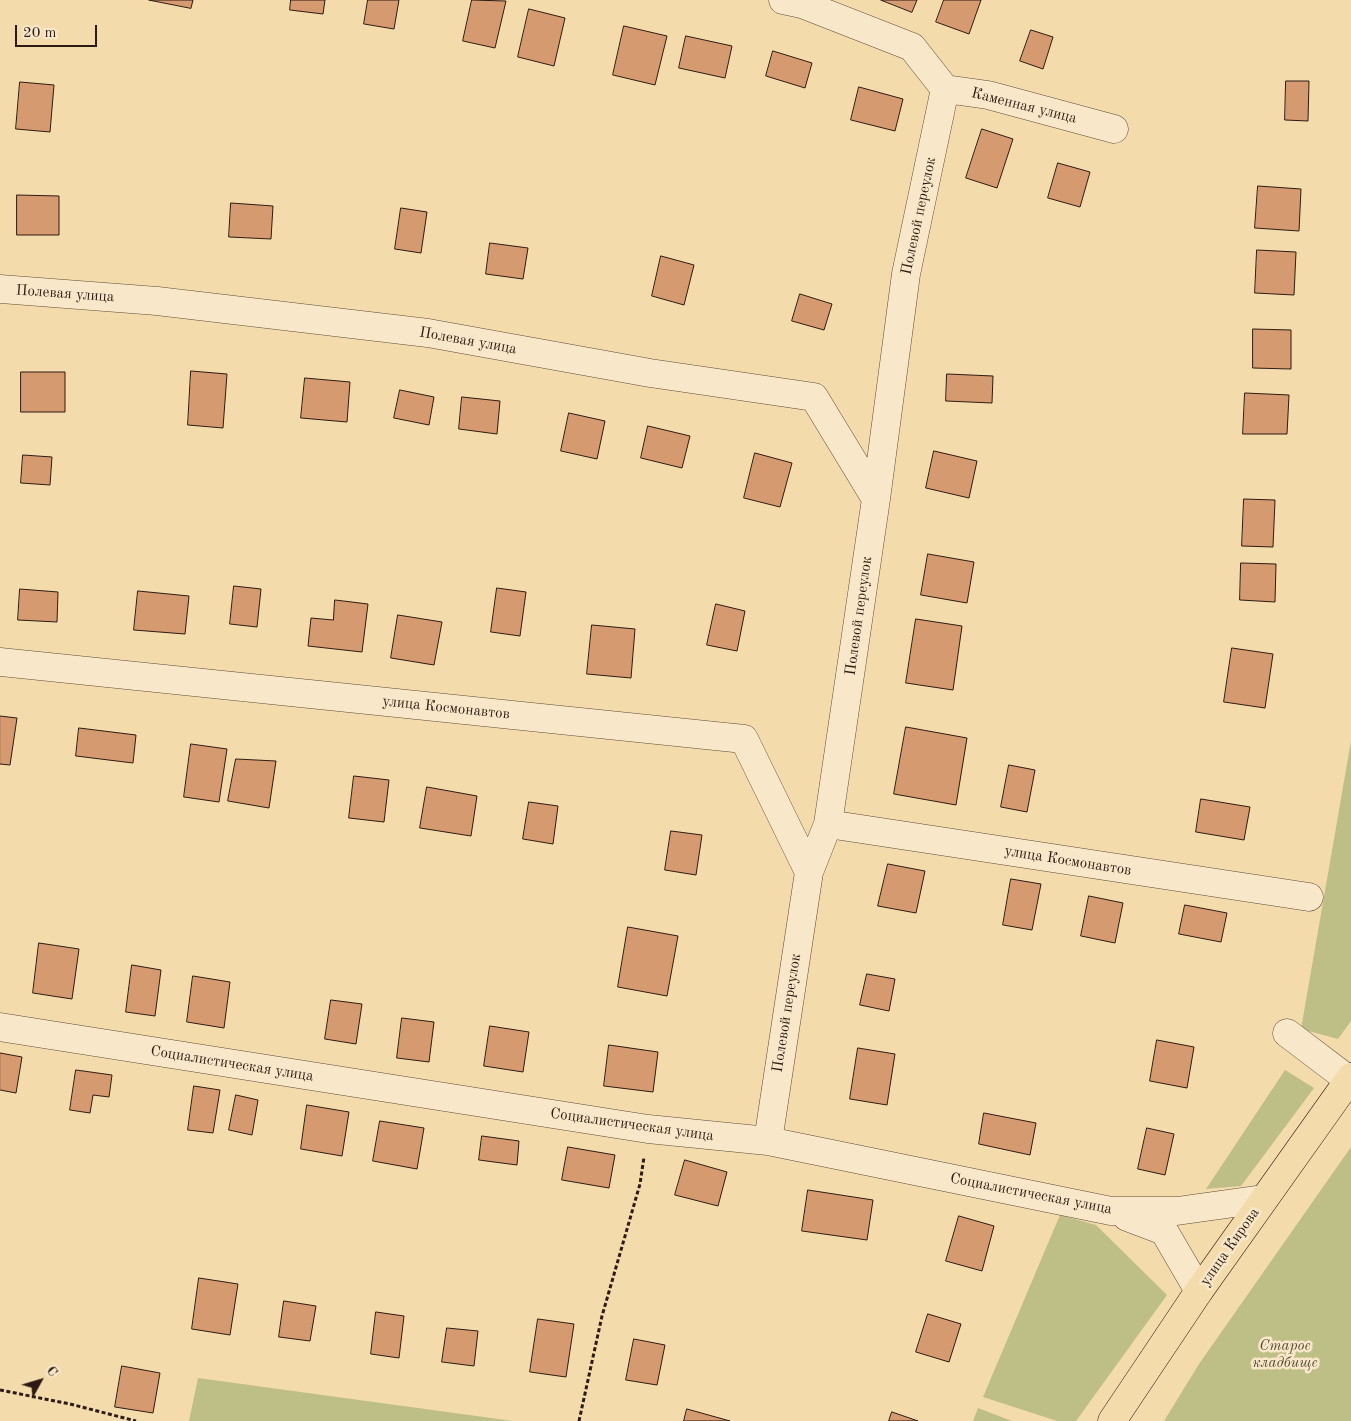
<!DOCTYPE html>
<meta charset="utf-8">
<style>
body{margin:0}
#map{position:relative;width:1351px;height:1421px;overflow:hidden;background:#f4dbac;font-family:"Old Standard TT",serif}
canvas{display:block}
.north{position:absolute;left:15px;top:1356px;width:50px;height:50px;-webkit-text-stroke:4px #f8e8c9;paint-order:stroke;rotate:51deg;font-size:14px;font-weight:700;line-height:20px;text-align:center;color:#2d1b13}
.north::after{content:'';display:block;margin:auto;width:18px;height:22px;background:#2d1b13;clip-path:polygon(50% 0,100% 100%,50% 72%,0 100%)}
.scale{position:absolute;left:15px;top:25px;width:82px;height:22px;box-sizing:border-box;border:2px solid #2d1b13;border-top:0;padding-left:6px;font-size:15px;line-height:18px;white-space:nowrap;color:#2d1b13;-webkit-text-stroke:4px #f8e8c9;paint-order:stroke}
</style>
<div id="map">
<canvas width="1351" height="1421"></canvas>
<div class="north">С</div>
<div class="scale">20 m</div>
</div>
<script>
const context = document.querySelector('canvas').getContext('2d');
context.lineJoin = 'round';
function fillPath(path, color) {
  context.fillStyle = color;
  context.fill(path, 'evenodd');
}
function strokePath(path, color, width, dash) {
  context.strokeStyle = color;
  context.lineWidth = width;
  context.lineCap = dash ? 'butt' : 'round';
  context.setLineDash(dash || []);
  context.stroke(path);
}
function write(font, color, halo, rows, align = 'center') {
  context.font = font + ' "Old Standard TT",serif';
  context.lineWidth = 5;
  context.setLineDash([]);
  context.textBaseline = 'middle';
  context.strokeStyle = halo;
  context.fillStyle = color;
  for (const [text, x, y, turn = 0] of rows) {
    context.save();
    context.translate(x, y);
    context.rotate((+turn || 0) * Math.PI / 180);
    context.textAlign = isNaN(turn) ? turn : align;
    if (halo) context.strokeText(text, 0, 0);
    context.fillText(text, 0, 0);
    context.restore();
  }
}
fillPath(new Path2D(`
 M1351 741V1021L1338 1039 1301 1029Z
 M1285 1070 1314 1088 1241 1186 1206 1189Z
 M1351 1147V1421H1164L1199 1364Z
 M1060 1215 1096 1225 1167 1295 1076 1421H1057L983 1397Z
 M198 1378 513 1421H189Z
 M978 1408 1012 1421H973Z`), '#bebf87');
const building = new Path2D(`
 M149 0H193L191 8Z
 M291 0H325L323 14 290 10Z
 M368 0H399L394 29 364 24Z
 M472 0 506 1 495 48 463 41Z
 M881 0H917L912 12Z
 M944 0H981L969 34 936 22Z
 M529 9 565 18 554 66 518 57Z
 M624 26 667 36 655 85 613 75Z
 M1031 30 1053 37 1043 69 1020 61Z
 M686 36 732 46 725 78 679 68Z
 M773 51 812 63 805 88 766 76Z
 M1286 81H1309L1308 121 1285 120Z
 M20 82 54 85 50 132 16 129Z
 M859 87 903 99 895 131 851 120Z
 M982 129 1013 139 997 188 966 178Z
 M1058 163 1090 172 1080 207 1048 198Z
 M1258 186 1301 189 1299 231 1255 228Z
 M17 195 59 196V235H17Z
 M231 203 273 206 271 239 229 237Z
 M401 208 427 212 421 253 395 249Z
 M490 243 528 248 523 279 486 274Z
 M1257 250 1296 252 1294 295 1255 293Z
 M661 256 694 265 684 305 652 296Z
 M800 294 832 304 824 330 792 321Z
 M1253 329 1291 330V369L1253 368Z
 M191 371 227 374 223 428 188 425Z
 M21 372H65V412H21Z
 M947 374 993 376 992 403 946 401Z
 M305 378 350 382 347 422 301 418Z
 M400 390 434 397 429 425 394 418Z
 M1245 393 1289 395 1287 434H1243Z
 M462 397 500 401 497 434 459 429Z
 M569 413 605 421 597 459 561 451Z
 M648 426 690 436 682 468 641 458Z
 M934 451 977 461 969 498 926 488Z
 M755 453 792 463 780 507 744 498Z
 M23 455 52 457 50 485 21 483Z
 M1244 499 1275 500 1273 547 1242 546Z
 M928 554 974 562 967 603 921 595Z
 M1241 563 1276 564 1275 602 1240 600Z
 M234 586 261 589 257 627 230 624Z
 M497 588 526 592 520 636 491 632Z
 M20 589 58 592 57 622 18 620Z
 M138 591 189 596 185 634 134 630Z
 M335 600 368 604 362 652 308 646 311 618 333 620Z
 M716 604 745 611 737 651 707 645Z
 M398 615 442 622 434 665 391 658Z
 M916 619 962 626 953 690 906 683Z
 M592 625 635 629 631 678 587 674Z
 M1232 648 1273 654 1265 708 1224 702Z
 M0 716 17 718 10 765 0 764Z
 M906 727 967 738 956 805 894 794Z
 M79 728 136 735 133 763 76 756Z
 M191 744 227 749 219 802 184 797Z
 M236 759 276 761 269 808 228 801Z
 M1009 765 1035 770 1027 812 1001 807Z
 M354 776 389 780 384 822 349 818Z
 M427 787 477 796 471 836 420 828Z
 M1201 799 1250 807 1244 840 1196 832Z
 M529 802 558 806 553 844 523 839Z
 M671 831 702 835 696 875 665 870Z
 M888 864 925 871 916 913 878 906Z
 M1011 879 1041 884 1032 930 1003 925Z
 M1089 896 1123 903 1115 943 1081 936Z
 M1185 905 1227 913 1221 942 1179 934Z
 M628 927 678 936 667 996 618 987Z
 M39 943 79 949 72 999 33 993Z
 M132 965 161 970 155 1016 126 1012Z
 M867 974 895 979 889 1011 860 1005Z
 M193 976 230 982 224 1028 187 1022Z
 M331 1000 362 1004 356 1044 325 1039Z
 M402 1018 434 1022 429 1062 397 1058Z
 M490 1026 529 1032 523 1072 484 1066Z
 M1157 1040 1194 1047 1187 1088 1150 1081Z
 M609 1045 658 1052 653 1092 604 1086Z
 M858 1048 895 1054 887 1105 850 1099Z
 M0 1053 22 1057 16 1093 0 1090Z
 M76 1070 112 1075 109 1097 93 1095 90 1113 70 1110Z
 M194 1086 220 1090 213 1133 188 1130Z
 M236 1095 258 1100 252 1135 229 1130Z
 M307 1105 349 1112 342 1156 301 1149Z
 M984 1113 1036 1123 1030 1155 979 1144Z
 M380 1121 424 1128 417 1169 373 1161Z
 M1147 1128 1174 1134 1165 1175 1138 1169Z
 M482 1136 519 1141 517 1165 479 1160Z
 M568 1147 615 1155 609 1188 562 1180Z
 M685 1160 727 1172 718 1206 675 1195Z
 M808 1190 873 1200 867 1240 802 1231Z
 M959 1216 994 1226 982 1271 946 1261Z
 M199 1278 238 1284 230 1335 192 1329Z
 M284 1301 316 1306 310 1341 279 1337Z
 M376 1312 404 1316 399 1358 371 1354Z
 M928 1314 961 1324 949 1362 916 1352Z
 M538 1319 574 1324 566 1377 530 1372Z
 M447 1328 478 1331 474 1366 442 1362Z
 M634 1339 665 1345 657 1385 626 1380Z
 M122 1366 160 1373 153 1413 115 1407Z
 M687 1409 730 1421H684Z
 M892 1412 918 1421H889Z`);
fillPath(building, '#d69a70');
strokePath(building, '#2d1b13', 1);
const minor = new Path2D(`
 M783 0 802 4 912 47 945 89 988 95 1114 129
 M0 289 157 301 428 333 650 373 814 397 876 499
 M0 662 744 739 809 872
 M828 824 1309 897
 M0 1027 648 1129 768 1141 1111 1211H1177L1263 1199
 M1287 1033 1349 1080
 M768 1141 809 872 828 824 876 499 906 274 945 89
 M1127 1217 1164 1231 1199 1291`);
const major = new Path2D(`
 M1112 1421 1199 1291 1351 1077`);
strokePath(minor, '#5f4b39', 29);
strokePath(major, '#2d1b13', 29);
strokePath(new Path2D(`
 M0 1390 70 1404 136 1421
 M579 1421 602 1316 640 1184 644 1157`), '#2d1b13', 3, [4, 2.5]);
strokePath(minor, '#f8e8c9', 28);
strokePath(major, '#f4dbac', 28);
write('15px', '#2d1b13', '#f8e8c9', [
 ["Каменная улица",1024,106,14],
 ["Полевой переулок",919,216,-78],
 ["Полевая улица",65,294,4],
 ["Полевая улица",468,341,10],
 ["Полевой переулок",859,616,-82],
 ["улица Космонавтов",446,708,6],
 ["улица Космонавтов",1068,861,9],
 ["Полевой переулок",787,1013,-81],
 ["Социалистическая улица",232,1064,9],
 ["Социалистическая улица",632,1125,8],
 ["Социалистическая улица",1031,1194,11],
 ["улица Кирова",1230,1247,-55]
]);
write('italic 15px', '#584c36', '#f8e8c9', [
 ["Старое",1285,1346],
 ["кладбище",1285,1363]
]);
</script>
